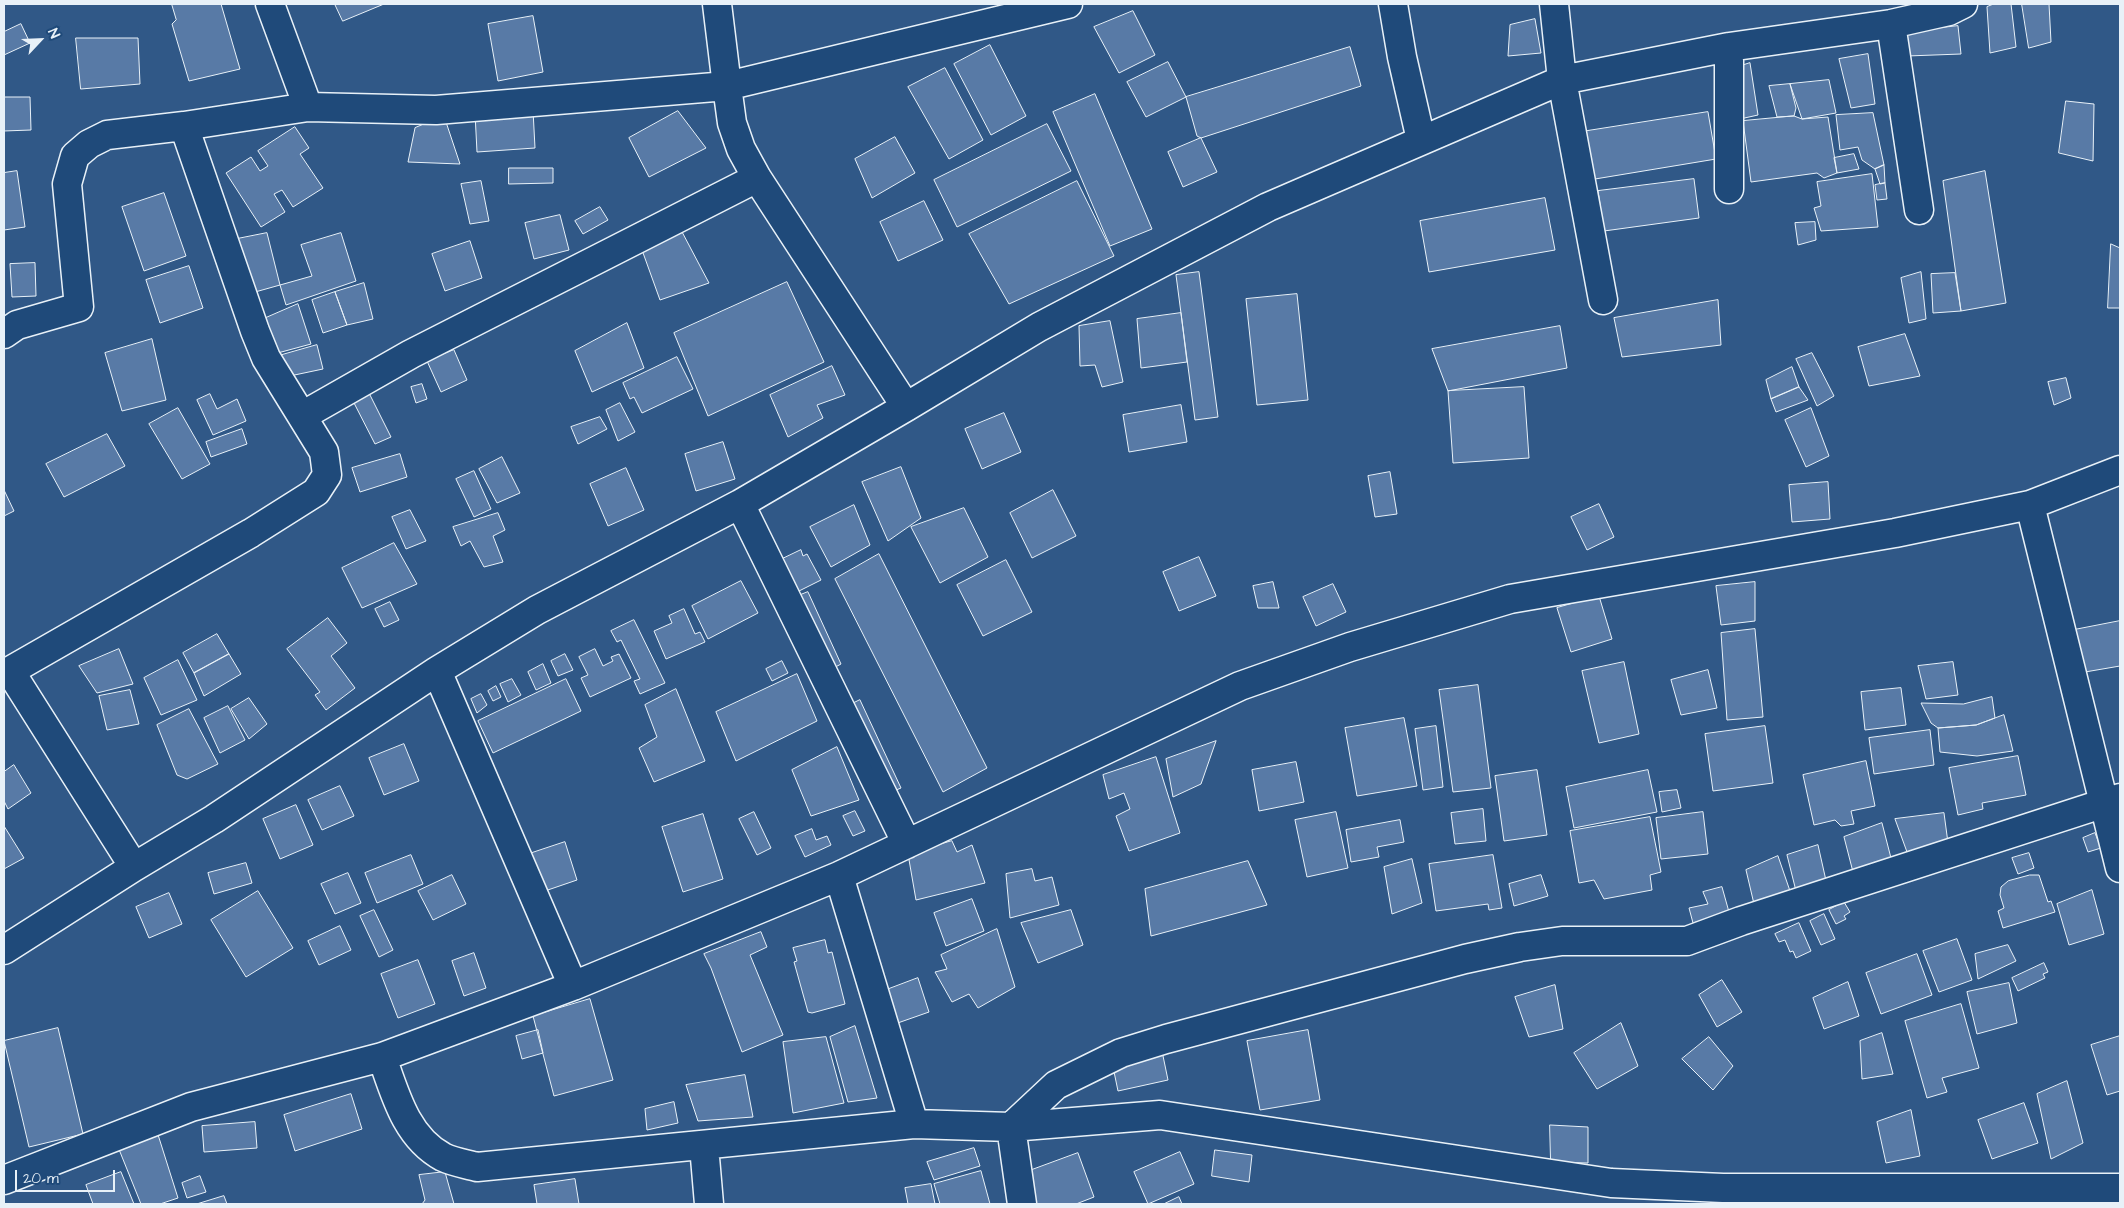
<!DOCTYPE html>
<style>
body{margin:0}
#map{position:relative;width:2124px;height:1208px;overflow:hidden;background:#305887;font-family:"Architects Daughter",sans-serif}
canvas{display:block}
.frame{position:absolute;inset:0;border:5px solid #e8f1f8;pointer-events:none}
.north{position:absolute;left:15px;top:15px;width:50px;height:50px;-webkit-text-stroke:4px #1f4a7a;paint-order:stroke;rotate:65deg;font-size:14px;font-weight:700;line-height:20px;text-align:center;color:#e8f1f8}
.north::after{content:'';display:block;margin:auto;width:18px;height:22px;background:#e8f1f8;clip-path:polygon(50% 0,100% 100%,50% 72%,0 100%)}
.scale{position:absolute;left:15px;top:1170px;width:100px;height:22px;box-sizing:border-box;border:2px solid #e8f1f8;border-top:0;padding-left:6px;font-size:15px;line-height:18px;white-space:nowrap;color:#e8f1f8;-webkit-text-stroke:4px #1f4a7a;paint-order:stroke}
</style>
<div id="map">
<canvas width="2124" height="1208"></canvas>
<div class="frame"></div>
<div class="north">N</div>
<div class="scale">20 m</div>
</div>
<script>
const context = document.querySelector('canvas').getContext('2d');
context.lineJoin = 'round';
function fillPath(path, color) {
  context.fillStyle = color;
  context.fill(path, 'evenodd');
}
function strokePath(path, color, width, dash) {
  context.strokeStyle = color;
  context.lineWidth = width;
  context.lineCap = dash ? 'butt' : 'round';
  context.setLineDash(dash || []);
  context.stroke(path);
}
const building = new Path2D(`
 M172 4H221L240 69 189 81 172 24 176 20Z
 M335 4H384L343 21Z
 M1994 4H2011L2016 47 1990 53 1987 7Z
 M2022 4H2049L2051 42 2029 48Z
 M1133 11 1155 55 1119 73 1094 27Z
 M533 16 543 72 498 81 488 24Z
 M1535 19 1541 53 1508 56 1510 25Z
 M21 24 30 43 4 55V32Z
 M1958 26 1961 54 1907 56 1905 32Z
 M76 38H138L140 84 81 89Z
 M990 45 1026 116 991 135 954 64Z
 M1350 47 1361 86 1201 138 1197 136 1186 97Z
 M1868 54 1875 104 1851 108 1839 59Z
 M1168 62 1186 97 1146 117 1127 82Z
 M1750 63 1758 115 1740 119 1735 68Z
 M945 68 983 140 949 159 908 87Z
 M1829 80 1836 113 1802 119 1790 84Z
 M1790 84 1796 108 1794 116 1777 117 1769 86Z
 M1095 94 1152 229 1110 246 1053 112Z
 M4 97H30L31 130 4 131Z
 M2066 101 2094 104 2093 161 2059 153Z
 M533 110 535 148 477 152 475 113Z
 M678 111 706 148 649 177 629 138Z
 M1708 112 1716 159 1589 180 1581 132Z
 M1873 113 1884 165 1875 169 1862 160 1858 147 1840 150 1836 115Z
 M444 116 460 164 408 162 415 128Z
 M1794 116 1802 119 1828 117 1837 173 1824 178 1817 173 1751 182 1743 121Z
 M1047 124 1071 171 957 227 934 180Z
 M295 127 309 148 300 154 323 188 293 207 282 190 274 194 285 212 261 227 226 173 251 157 260 171 268 166 258 151Z
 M895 137 915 173 872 198 855 159Z
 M1201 138 1217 172 1183 187 1168 152Z
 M1854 154 1859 169 1837 173 1834 158Z
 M1884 165 1885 183 1880 184 1875 169Z
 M509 168H553V183L509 184Z
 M17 171 25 227 4 230V173Z
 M1985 171 2006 303 1961 311 1943 181Z
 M1872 174 1878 227 1821 231 1814 208 1821 206 1817 182Z
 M1694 179 1699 218 1604 231 1598 191Z
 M481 181 489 221 470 224 461 184Z
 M1077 181 1114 256 1009 304 969 234Z
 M1885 183 1887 199 1877 200 1875 185Z
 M164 193 186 256 144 271 122 207Z
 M1545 198 1555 250 1429 272 1420 221Z
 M924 201 943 240 898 261 880 222Z
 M600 207 608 220 583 234 575 221Z
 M560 215 569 250 534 259 525 223Z
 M1815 222 1816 240 1798 245 1795 223Z
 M681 230 709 283 660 300 642 250Z
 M267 233 280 285 248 294 232 240Z
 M341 233 356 281 286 305 280 285 312 276 301 245Z
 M470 241 482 278 445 291 432 254Z
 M2111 244 2120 248V308H2108Z
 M35 263 36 296 12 297 10 264Z
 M189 266 203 308 160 323 146 280Z
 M1199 272 1218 417 1195 420 1176 275Z
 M1921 272 1926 319 1909 323 1901 278Z
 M1955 273 1961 311 1933 313 1931 274Z
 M787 282 824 362 708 416 674 333Z
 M364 283 373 319 347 325 335 292Z
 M335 292 347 325 323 333 312 300Z
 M1297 294 1308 400 1257 405 1246 299Z
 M1718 300 1721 345 1622 357 1614 318Z
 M298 304 311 344 274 354 259 321Z
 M1181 313 1187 362 1141 368 1137 319Z
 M1110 321 1123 382 1102 387 1095 365 1080 366 1079 326Z
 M627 323 644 368 592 392 575 351Z
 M1560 326 1567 368 1448 391 1432 349Z
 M1905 334 1920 376 1869 386 1858 347Z
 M152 339 166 400 122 411 105 353Z
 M317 345 323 369 285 377 275 357Z
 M454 350 467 380 441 392 427 361Z
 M1812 353 1834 396 1817 406 1796 359Z
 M677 357 693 389 642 413 634 397 630 399 623 383Z
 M832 366 845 395 817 405 823 418 788 437 770 395Z
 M1792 367 1799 387 1771 399 1766 380Z
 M2066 378 2071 398 2054 405 2048 382Z
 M422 384 427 399 416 403 411 387Z
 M1524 387 1529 458 1453 463 1448 391Z
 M1799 387 1808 400 1776 412 1771 399Z
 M369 393 391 437 375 444 353 401Z
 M210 394 217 409 237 399 246 421 213 435 197 400Z
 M620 403 635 432 618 441 606 410Z
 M1181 405 1187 442 1129 452 1123 415Z
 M178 408 210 464 182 479 149 424Z
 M1811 408 1829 456 1806 467 1785 420Z
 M1004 413 1021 452 982 469 965 429Z
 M600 417 607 429 578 444 571 427Z
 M242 429 247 444 211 457 206 442Z
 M107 434 125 466 64 497 46 464Z
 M723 442 735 479 696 491 685 454Z
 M400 454 407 477 360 492 352 468Z
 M502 457 520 493 497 503 479 469Z
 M901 467 921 518 888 541 862 482Z
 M626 468 644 510 608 526 590 484Z
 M474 471 491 509 474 517 456 479Z
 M1390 472 1397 514 1375 517 1368 476Z
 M1828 482 1830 519 1792 522 1789 485Z
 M4 490 14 511 4 516Z
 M1053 490 1076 536 1032 558 1010 513Z
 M1599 504 1614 537 1587 550 1571 517Z
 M854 505 870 545 831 567 810 527Z
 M964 508 988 557 940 583 911 527Z
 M410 510 426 541 406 549 392 517Z
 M498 513 505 530 493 536 503 562 484 567 470 541 461 546 453 527Z
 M394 543 417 584 362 608 342 568Z
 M801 550 803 556 807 554 821 580 791 595 774 563Z
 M879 554 987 768 943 792 835 579Z
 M1199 557 1216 596 1179 611 1163 572Z
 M1006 560 1032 612 983 636 957 585Z
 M741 581 758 613 708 639 692 606Z
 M1273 582 1279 608H1258L1253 586Z
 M1755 582V621L1721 625 1716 586Z
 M1333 584 1346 612 1316 626 1303 597Z
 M808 592 841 664 828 671 793 598Z
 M1599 596 1612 639 1571 652 1557 608Z
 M390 602 399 620 384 627 375 609Z
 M684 609 695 634 700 632 705 642 666 659 654 631 672 623 669 616Z
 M328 618 347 643 331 656 355 688 326 710 315 695 320 692 287 649Z
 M634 620 665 683 640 694 634 681 640 679 621 640 617 642 611 631Z
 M2120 621V666L2085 672 2074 630Z
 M1755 629 1763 717 1727 720 1721 633Z
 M217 634 229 654 194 673 183 653Z
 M119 649 133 684 97 693 79 666Z
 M595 649 603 666 613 661 611 657 619 654 631 678 590 697 581 678 588 675 579 657Z
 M229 654 241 674 204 696 194 673Z
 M565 654 573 670 558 676 551 661Z
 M178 660 197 700 161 715 144 678Z
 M782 661 788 673 772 681 766 669Z
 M1624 662 1639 734 1599 743 1582 671Z
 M1953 662 1958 695 1926 699 1918 666Z
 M543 664 551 683 536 690 528 672Z
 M1708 670 1717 708 1681 715 1671 680Z
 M797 674 817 721 736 761 716 712Z
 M512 679 521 695 508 702 500 684Z
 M566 679 581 711 493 753 478 721Z
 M1478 685 1491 788 1453 792 1439 690Z
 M496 686 501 697 493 701 488 691Z
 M1901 688 1906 725 1865 730 1861 692Z
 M676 689 705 761 654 782 639 748 657 737 645 705Z
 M130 690 139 724 107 730 99 696Z
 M481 694 487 705 477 713 471 699Z
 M1992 697 1995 718 1976 725 1938 728 1931 723 1921 703 1963 704Z
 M249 698 267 724 249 739 231 709Z
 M860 700 901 788 889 793 848 706Z
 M228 706 245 740 220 753 204 718Z
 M189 709 218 764 187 779 177 775 157 725Z
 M2004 715 2013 751 1977 756 1940 752 1938 728 1976 725Z
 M1404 718 1417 786 1357 796 1345 728Z
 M1436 726 1443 787 1423 790 1415 729Z
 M1765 726 1773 783 1713 791 1705 734Z
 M1930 730 1934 765 1874 774 1869 738Z
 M1216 741 1201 784 1173 797 1166 759Z
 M404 744 419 781 384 795 369 758Z
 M837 747 859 800 811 816 792 770Z
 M2018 756 2026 795 1982 803 1983 809 1958 815 1949 768Z
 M1156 757 1180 833 1129 851 1116 816 1130 809 1124 793 1109 799 1103 775Z
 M1866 761 1875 806 1851 811 1854 824 1841 826 1835 820 1814 825 1803 775Z
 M1296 762 1304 802 1259 811 1252 770Z
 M14 765 31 793 8 809 4 801V772Z
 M1537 770 1547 835 1504 841 1495 776Z
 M1648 770 1657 812 1574 828 1566 787Z
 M340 786 354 816 322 830 308 800Z
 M1677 790 1681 808 1662 812 1659 792Z
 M296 805 313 845 280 859 263 819Z
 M1483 809 1486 841 1455 844 1451 813Z
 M855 811 865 831 853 836 843 816Z
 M754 812 771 848 757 855 739 819Z
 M1336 812 1348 868 1307 877 1295 820Z
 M1703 812 1708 854 1661 859 1656 818Z
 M1944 813 1948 843 1907 852 1895 819Z
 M703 814 723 879 683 892 662 827Z
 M1650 817 1661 872 1650 875 1652 890 1604 899 1594 880 1579 883 1570 831Z
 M1400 820 1404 842 1377 847 1379 857 1351 862 1346 830Z
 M1882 823 1892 862 1853 872 1844 837Z
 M4 826 24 858 4 869Z
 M812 829 816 840 827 836 831 845 805 857 795 836Z
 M2095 833 2101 848 2088 852 2083 838Z
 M952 841 957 852 972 845 985 883 916 900 908 854Z
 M565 842 577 880 539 893 526 855Z
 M1818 845 1827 885 1796 891 1787 855Z
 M2029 853 2034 868 2018 874 2012 858Z
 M411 855 423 884 377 903 365 873Z
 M1493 855 1502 908 1489 910 1488 904 1436 911 1429 864Z
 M1778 856 1790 891 1754 904 1746 870Z
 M1412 859 1422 903 1392 914 1384 867Z
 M1248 861 1267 905 1151 936 1145 889Z
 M246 863 252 883 214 894 208 873Z
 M1032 869 1035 881 1052 877 1059 905 1010 918 1006 874Z
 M348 873 361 903 335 914 321 884Z
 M452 875 466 904 433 920 418 891Z
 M1541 875 1548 896 1514 906 1509 884Z
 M2030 875H2039L2048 902 2051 901 2055 912 2003 928 1998 911 2004 908 2000 895 2001 887 2008 881Z
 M1722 887 1729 912 1693 923 1689 908 1708 904 1703 892Z
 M2092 890 2104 934 2069 945 2057 904Z
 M258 891 293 948 246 977 211 920Z
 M169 893 182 924 149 938 136 907Z
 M972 899 984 931 946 946 934 913Z
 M1844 902 1850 912 1844 916 1846 919 1836 924 1829 910Z
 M374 910 393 950 379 957 360 916Z
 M1071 910 1083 945 1038 963 1021 923Z
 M1824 914 1835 939 1821 945 1810 921Z
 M1799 923 1811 951 1796 958 1793 951 1790 952 1785 940 1779 942 1775 934Z
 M340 926 351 950 319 965 308 941Z
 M997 929 1015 987 978 1008 969 994 952 1002 935 972 947 969 941 955Z
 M761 932 767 947 750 955 783 1035 742 1052 711 968 704 954Z
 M1957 939 1972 980 1939 992 1923 951Z
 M825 940 828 953 832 952 845 1004 812 1013 808 1012 794 962 797 961 793 948Z
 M2008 945 2016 961 1978 979 1975 954Z
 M474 953 486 988 464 996 452 961Z
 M1917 954 1932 995 1881 1014 1866 973Z
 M418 960 435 1004 398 1018 381 974Z
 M2044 963 2048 972 2043 974 2045 978 2018 991 2012 978Z
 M918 978 929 1012 892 1025 881 992Z
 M1722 980 1742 1012 1717 1027 1699 995Z
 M1848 982 1859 1016 1824 1029 1813 998Z
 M2009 983 2017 1023 1977 1034 1967 992Z
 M1555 985 1563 1029 1529 1037 1515 997Z
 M590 999 613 1080 554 1096 533 1016Z
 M1961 1004 1979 1068 1942 1078 1947 1092 1927 1098 1905 1021Z
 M1621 1023 1638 1066 1597 1089 1574 1053Z
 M855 1026 877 1098 848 1102 830 1037Z
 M58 1028 83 1134 29 1147 4 1041Z
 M538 1030 543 1053 522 1059 516 1036Z
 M1308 1030 1320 1100 1260 1110 1247 1041Z
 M1882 1033 1893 1074 1862 1079 1860 1041Z
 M2120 1036V1091L2107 1095 2091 1045Z
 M826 1037 844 1103 793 1113 783 1042Z
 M1709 1037 1733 1066 1713 1090 1682 1059Z
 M1162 1051 1168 1080 1118 1091 1112 1062Z
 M745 1075 753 1117 698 1121 686 1085Z
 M2067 1081 2083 1143 2051 1159 2037 1094Z
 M351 1094 362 1129 295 1151 284 1115Z
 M674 1102 678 1123 647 1130 645 1109Z
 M2024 1103 2038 1143 1992 1159 1978 1120Z
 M1911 1110 1920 1156 1886 1163 1877 1122Z
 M154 1122 178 1198 160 1204H141L114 1137Z
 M255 1122 257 1148 204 1152 202 1126Z
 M1550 1125 1588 1127V1163L1551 1162Z
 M974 1148 980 1166 934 1180 927 1162Z
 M1215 1150 1252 1155 1249 1182 1212 1176Z
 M1180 1152 1194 1184 1148 1204 1134 1172Z
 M1078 1153 1094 1197 1076 1204H1032L1021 1174Z
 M981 1171 990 1204H940L934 1184Z
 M121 1172 134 1204H93L86 1185Z
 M445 1172 454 1204H422L425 1200 419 1175Z
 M200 1176 206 1192 187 1198 182 1183Z
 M575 1179 579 1204H537L534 1185Z
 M931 1184 935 1204H908L905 1188Z
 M224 1196 227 1204H197Z
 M1179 1197 1182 1204H1164Z`);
fillPath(building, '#587aa6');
strokePath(building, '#e8f1f8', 1);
const minor = new Path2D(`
 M270 4 308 107 436 110 727 86 732 123 741 149 757 178 906 407
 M717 4 727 86 1068 4
 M1393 4 1402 57 1421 140
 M1554 4 1562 80 1603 300
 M1891 24 1919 210
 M1729 47V189
 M4 334 17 325 79 307 67 184 75 156 89 144 107 135 184 126 308 107
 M302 416 411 354 757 178
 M740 504 907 844
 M2030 505 2120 868
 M10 671 251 533 316 492 327 475 324 452 266 358 255 331 184 126
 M437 671 573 986
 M4 674 10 671 134 867
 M839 876 914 1124
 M4 950 134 867 214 819 437 671 537 610 740 504 906 407 1039 327 1268 207 1562 80 1729 47 1891 24 1949 11 1963 4
 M382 1057C395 1094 406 1137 443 1157 453 1162 466 1164 477 1167L914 1124 1011 1127 1056 1085 1121 1053 1166 1039 1465 959 1520 947 1562 941H1687L1741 921 2120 798
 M704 1146 709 1204
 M4 1180 191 1107 382 1057 573 986 839 876 1240 686 1350 647 1510 599 1895 533 2030 505 2120 470
 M1022 1204 1011 1127 1160 1115 1611 1183 1723 1188H2120`);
strokePath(minor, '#e8f1f8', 31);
strokePath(minor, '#1f4a7a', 28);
</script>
